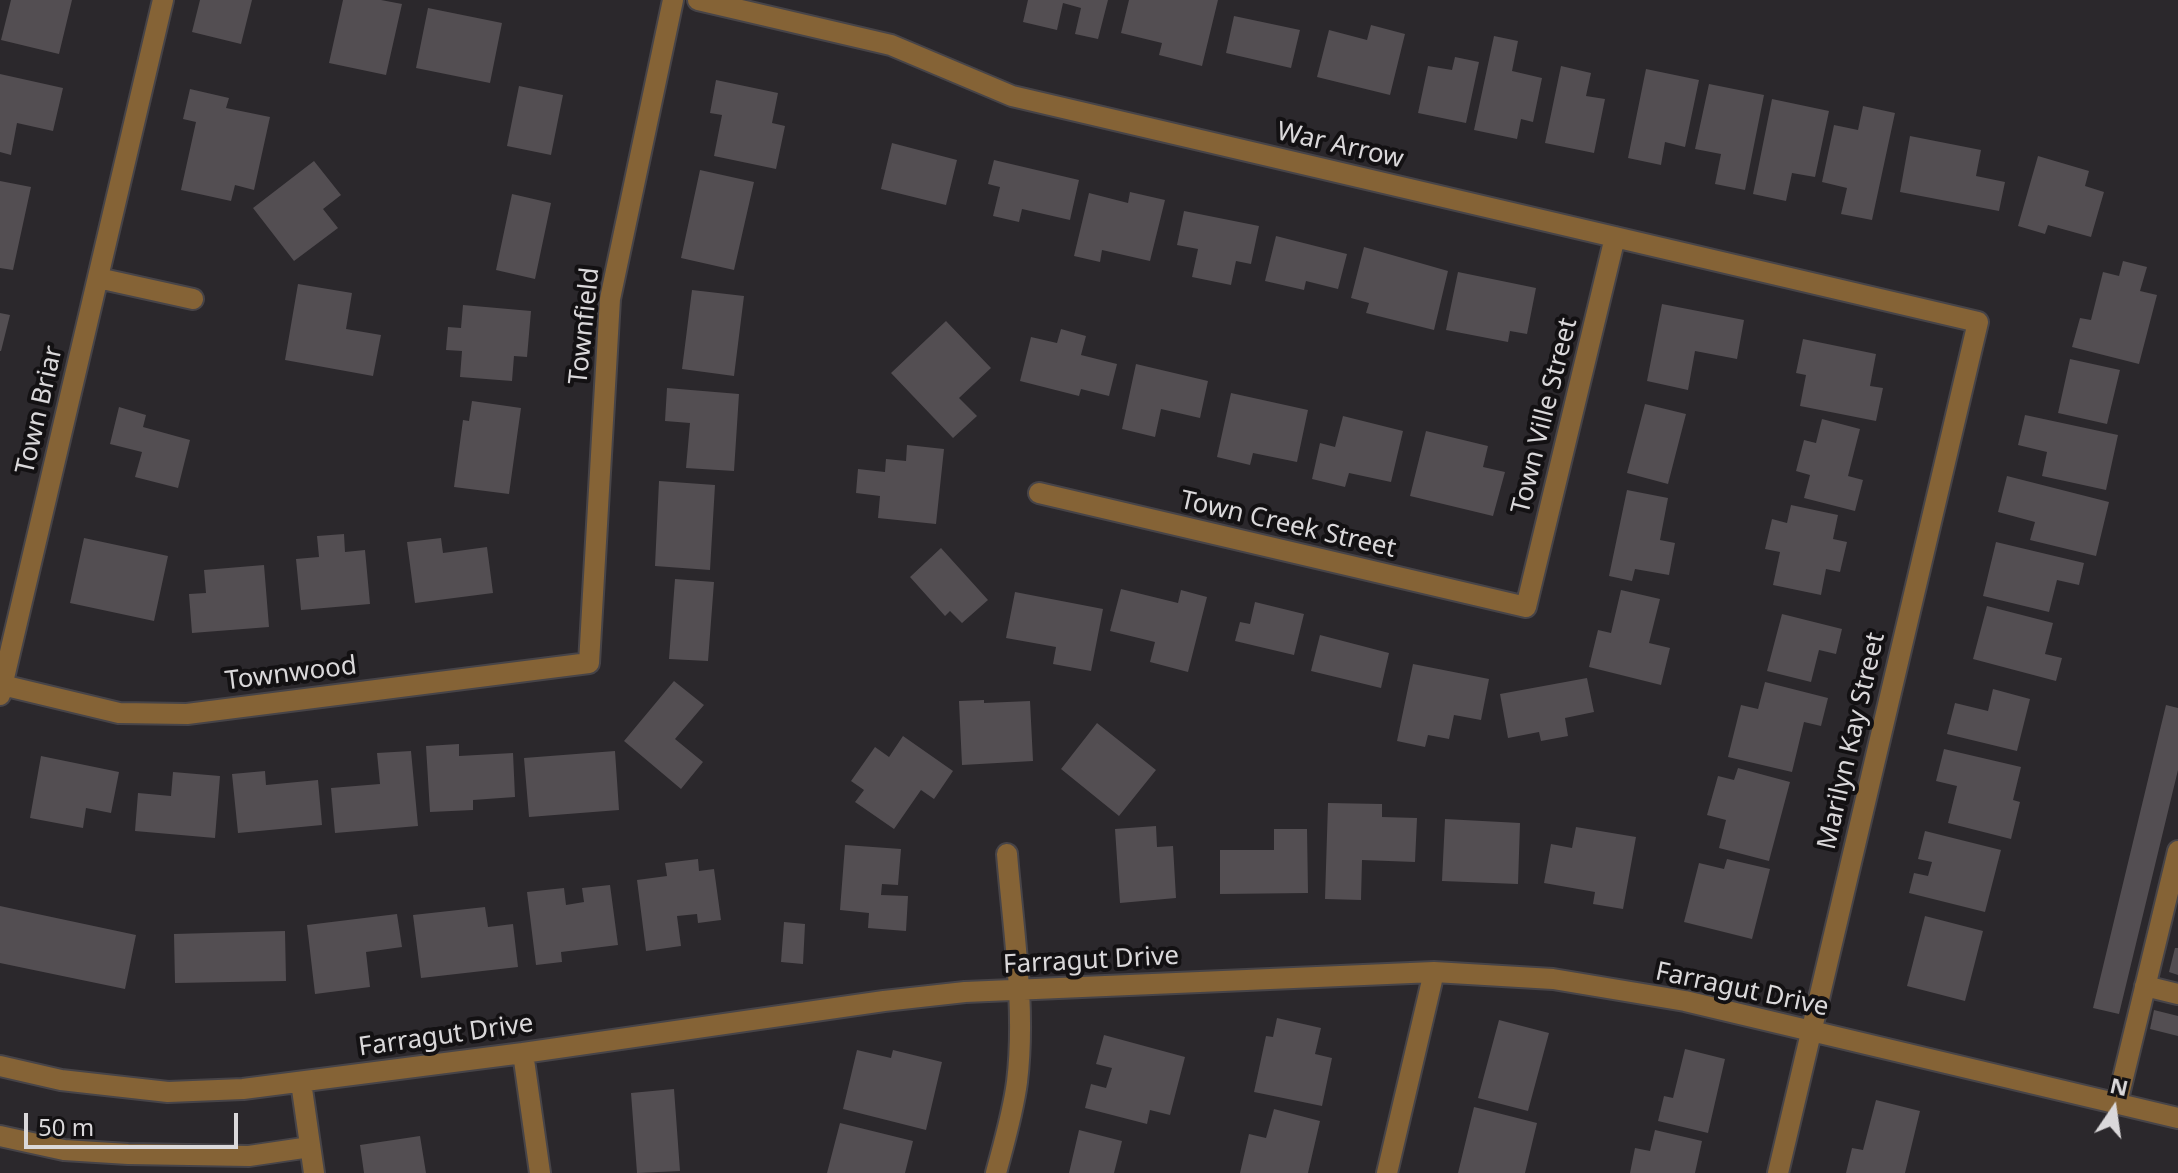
<!DOCTYPE html>
<style>
body{margin:0}
#map{position:relative;width:2178px;height:1173px;overflow:hidden;background:#2b282c;font-family:"Noto Sans",sans-serif}
canvas{display:block}
.north{position:absolute;left:2074px;top:1069px;width:80px;height:80px;-webkit-text-stroke:6px #131113;paint-order:stroke;rotate:13deg;font-size:22px;font-weight:700;line-height:32px;text-align:center;color:#dad8da}
.north::after{content:'';display:block;margin:auto;width:28px;height:36px;background:#dad8da;clip-path:polygon(50% 0,100% 100%,50% 72%,0 100%)}
.scale{position:absolute;left:24px;top:1113px;width:214px;height:36px;box-sizing:border-box;border:4px solid #dad8da;border-top:0;padding-left:10px;font-size:24px;line-height:28px;white-space:nowrap;color:#dad8da;-webkit-text-stroke:6px #131113;paint-order:stroke}
</style>
<div id="map">
<canvas width="2178" height="1173"></canvas>
<div class="north">N</div>
<div class="scale">50 m</div>
</div>
<script>
const context = document.querySelector('canvas').getContext('2d');
context.lineJoin = 'round';
function fillPath(path, color) {
  context.fillStyle = color;
  context.fill(path, 'evenodd');
}
function strokePath(path, color, width, dash) {
  context.strokeStyle = color;
  context.lineWidth = width;
  context.lineCap = dash ? 'butt' : 'round';
  context.setLineDash(dash || []);
  context.stroke(path);
}
function write(font, color, halo, rows, align = 'center') {
  context.font = font + ' "Noto Sans",sans-serif';
  context.lineWidth = 8;
  context.setLineDash([]);
  context.textBaseline = 'middle';
  context.strokeStyle = halo;
  context.fillStyle = color;
  for (const [text, x, y, turn = 0] of rows) {
    context.save();
    context.translate(x, y);
    context.rotate((+turn || 0) * Math.PI / 180);
    context.textAlign = isNaN(turn) ? turn : align;
    if (halo) context.strokeText(text, 0, 0);
    context.fillText(text, 0, 0);
    context.restore();
  }
}
fillPath(new Path2D(`
 M11 0H72L59 54 1 40Z
 M200 0H252L241 44 192 32Z
 M343 0H381L402 4 386 75 329 63Z
 M1028 0H1108L1098 39 1075 34 1081 8 1063 3 1057 30 1023 22Z
 M1129 0H1218L1202 66 1159 55 1162 43 1121 33Z
 M428 8 502 23 490 83 416 68Z
 M1234 16 1300 30 1291 68 1226 53Z
 M1371 25 1405 34 1390 95 1317 77 1329 30 1367 40Z
 M1494 36 1518 41 1512 71 1542 78 1533 122 1521 119 1517 139 1474 130Z
 M1455 57 1479 62 1466 123 1418 113 1428 66 1452 70Z
 M1561 66 1591 73 1586 96 1605 99 1594 153 1545 143Z
 M1646 69 1699 80 1685 147 1665 142 1661 165 1628 158Z
 M0 74 63 88 53 131 17 123 11 155 0 152Z
 M716 80 778 93 772 123 785 126 776 169 714 156 722 115 710 113Z
 M1709 84 1764 95 1745 190 1715 184 1721 154 1695 149Z
 M519 86 563 95 551 155 507 146Z
 M190 89 229 98 226 108 270 117 254 190 235 185 231 201 181 190 196 122 183 119Z
 M1772 99 1829 111 1815 177 1792 173 1786 201 1753 194Z
 M1863 106 1895 113 1872 220 1841 214 1847 188 1822 182 1834 125 1858 130Z
 M1910 136 1981 150 1976 176 2005 182 1999 211 1900 192Z
 M892 143 957 160 946 205 881 189Z
 M2038 156 2089 171 2085 186 2104 192 2091 237 2048 225 2045 234 2018 226Z
 M994 160 1079 180 1070 220 1022 209 1019 222 993 216 1000 187 988 184Z
 M314 161 341 195 323 209 338 228 294 261 253 208Z
 M700 170 754 182 734 270 681 258Z
 M0 181 31 187 13 270 0 268Z
 M1130 192 1165 200 1150 261 1102 250 1100 262 1074 256 1089 193 1128 203Z
 M512 194 551 203 535 279 496 270Z
 M1184 211 1259 226 1251 264 1236 261 1231 285 1192 277 1198 249 1177 245Z
 M1276 236 1347 254 1338 289 1306 281 1304 290 1265 281Z
 M1364 247 1448 271 1434 330 1366 313 1369 303 1351 298Z
 M2123 261 2147 267 2140 291 2157 295 2139 364 2072 347 2080 318 2091 320 2103 272 2119 276Z
 M1458 272 1536 288 1527 334 1510 331 1508 342 1446 330Z
 M298 284 352 293 346 329 381 335 373 376 285 360Z
 M692 290 744 296 734 376 682 369Z
 M1662 304 1744 320 1737 359 1695 351 1688 390 1647 381Z
 M463 305 531 311 527 357 514 356 512 381 460 377 462 351 446 350 448 327 461 328Z
 M0 313 10 315 1 351H0Z
 M946 321 991 368 959 398 977 416 953 438 891 373Z
 M1061 329 1086 336 1081 355 1117 364 1109 396 1081 389 1079 396 1020 381 1031 337 1057 343Z
 M1803 339 1876 354 1870 386 1883 388 1876 421 1800 406 1806 375 1796 373Z
 M2070 359 2120 370 2107 424 2058 413Z
 M1136 364 1208 381 1200 418 1161 409 1155 437 1122 429Z
 M667 388 739 394 734 471 686 468 690 423 665 421Z
 M1231 393 1308 410 1297 462 1253 453 1250 465 1217 457Z
 M472 401 521 408 509 494 454 487 463 420 469 421Z
 M1645 404 1686 414 1668 484 1627 473Z
 M119 407 146 415 143 427 190 440 178 488 135 477 142 452 110 444Z
 M2025 415 2118 435 2106 490 2042 476 2047 452 2018 445Z
 M1343 416 1403 431 1391 482 1349 473 1345 487 1312 479 1320 443 1335 447Z
 M1822 419 1860 429 1848 476 1863 480 1855 511 1804 498 1810 475 1796 471 1804 440 1816 443Z
 M1426 431 1488 446 1483 467 1505 472 1493 516 1410 496Z
 M907 445 944 449 936 524 878 518 880 496 856 493 858 469 885 472 886 459 906 461Z
 M2007 476 2109 502 2096 556 2030 540 2035 522 1998 512Z
 M659 481 715 485 710 570 655 566Z
 M1627 490 1668 498 1660 540 1675 543 1669 575 1635 569 1632 581 1609 576Z
 M1791 505 1838 515 1833 539 1847 542 1840 572 1826 569 1821 595 1773 585 1780 552 1765 549 1772 519 1787 523Z
 M344 534 345 552 365 550 370 604 301 610 296 559 319 557 317 536Z
 M84 538 168 556 154 621 70 603Z
 M441 538 443 553 487 547 493 593 415 603 407 542Z
 M1996 542 2084 563 2079 585 2057 580 2049 612 1983 596Z
 M941 548 988 600 962 623 950 611 945 616 910 577Z
 M264 565 269 627 192 633 189 594 206 593 204 570Z
 M675 579 714 582 708 661 669 659Z
 M1121 589 1178 603 1181 590 1207 597 1188 672 1150 662 1155 642 1110 631Z
 M1621 590 1660 599 1649 643 1670 648 1661 685 1589 667 1598 630 1611 633Z
 M1015 592 1103 609 1091 671 1053 664 1056 647 1006 638Z
 M1255 602 1304 614 1294 655 1235 641 1240 622 1250 624Z
 M1987 606 2053 623 2045 654 2062 658 2056 681 1973 659Z
 M1782 614 1842 629 1836 654 1819 650 1811 682 1767 671Z
 M1320 635 1389 653 1381 688 1311 671Z
 M1413 664 1489 679 1481 720 1454 715 1449 739 1428 735 1425 747 1397 741Z
 M1587 678 1594 712 1565 718 1568 736 1541 741 1539 732 1508 738 1500 694Z
 M674 681 704 705 675 739 703 762 681 789 624 741Z
 M1765 682 1828 698 1821 726 1804 722 1792 772 1728 757 1741 705 1758 709Z
 M1993 689 2030 699 2017 751 1947 734 1955 703 1988 711Z
 M984 700V703L1030 701 1033 761 962 765 959 701Z
 M2166 705 2178 708V770L2119 1014 2093 1008Z
 M1097 723 1156 770 1119 816 1061 769Z
 M903 736 953 771 934 799 921 790 894 829 855 802 864 790 851 781 875 747 889 757Z
 M459 744V756L513 753 515 797 473 800V810L430 812 426 746Z
 M1944 749 2021 767 2013 800 2020 802 2011 839 1948 823 1957 786 1936 781Z
 M411 751 418 826 335 833 331 788 380 784 377 753Z
 M615 751 619 810 529 817 524 758Z
 M41 756 119 772 111 813 86 808 83 828 30 818Z
 M1738 768 1790 782 1769 861 1719 848 1726 820 1707 815 1718 776 1734 780Z
 M265 771 266 785 318 780 322 825 238 833 232 774Z
 M173 772 220 776 215 838 135 831 138 793 171 796Z
 M1328 803 1382 804V817L1417 818 1415 862 1362 860 1361 900 1325 899Z
 M1445 819 1520 823 1518 884 1442 881Z
 M1156 826 1157 847 1173 846 1176 898 1120 903 1115 829Z
 M1576 827 1636 837 1623 909 1593 904 1595 892 1544 883 1551 844 1572 848Z
 M1274 829H1307L1308 893 1220 894V850H1274Z
 M1925 831 2001 850 1985 912 1909 893 1914 873 1928 876 1932 862 1918 859Z
 M845 845 901 849 898 885 882 884 881 895 908 896 906 931 868 928 869 913 840 910Z
 M698 859 699 871 714 869 721 920 698 923 697 914 677 916 681 946 646 951 637 880 667 876 665 863Z
 M1727 859 1770 869 1752 939 1684 922 1699 863 1724 869Z
 M610 885 618 945 561 952 562 962 536 965 527 892 564 888 566 905 584 902 582 888Z
 M0 906 136 935 125 989 0 963Z
 M485 907 488 927 513 924 518 967 421 978 413 915Z
 M397 914 402 947 366 952 370 987 315 994 307 925Z
 M1925 916 1983 931 1965 1001 1907 986Z
 M784 922 805 924 803 964 781 962Z
 M285 931 286 981 175 983 174 934Z
 M2175 948H2178V975L2169 972Z
 M2154 1010 2178 1016V1036L2150 1029Z
 M1277 1018 1321 1028 1315 1054 1332 1058 1322 1106 1254 1092 1266 1036 1273 1037Z
 M1499 1020 1549 1033 1528 1111 1478 1098Z
 M1104 1035 1185 1057 1170 1115 1150 1110 1147 1124 1085 1108 1091 1084 1106 1088 1112 1068 1096 1064Z
 M1685 1049 1725 1059 1708 1133 1658 1121 1664 1096 1673 1098Z
 M857 1050 891 1058 893 1050 942 1062 926 1130 843 1109Z
 M674 1089 680 1171 637 1173 631 1093Z
 M1876 1100 1920 1111 1905 1173H1846L1852 1148 1863 1150Z
 M1474 1107 1537 1123 1525 1173H1458Z
 M1274 1109 1320 1121 1308 1173H1240L1249 1134 1266 1138Z
 M840 1123 913 1141 905 1173H827Z
 M1079 1130 1122 1141 1114 1173H1069Z
 M1655 1130 1702 1141 1695 1173H1630L1635 1148 1650 1151Z
 M420 1136 426 1173H364L360 1145Z`), '#534e52');
const minor = new Path2D(`
 M698 0 891 45 1012 96 1978 322 1778 1173
 M98 278 193 299
 M1039 493 1526 607 1615 237
 M2 685 119 713 187 714 589 663 610 299 673 0
 M0 695 163 0
 M2145 986 2178 994
 M523 1053 540 1173
 M0 1066 61 1080 168 1092 243 1089 523 1053 884 1001 965 992 1434 972 1553 979 1685 1001 2178 1118
 M301 1082 314 1173
 M2117 1103 2178 851
 M0 1136 64 1150 128 1154 249 1156 310 1147
 M996 1173C1004 1143 1013 1113 1017 1082 1026 1008 1013 928 1007 854
 M1387 1173 1434 972`);
strokePath(minor, '#474448', 24);
strokePath(minor, '#856336', 20);
write('26px', '#dad8da', '#131113', [
 ["War Arrow",1340,146,13],
 ["Townfield",585,326,-84],
 ["Town Briar",40,410,-77],
 ["Town Ville Street",1545,416,-76],
 ["Town Creek Street",1288,525,13],
 ["Townwood",291,674,-7],
 ["Marilyn Kay Street",1852,741,-77],
 ["Farragut Drive",1091,961,-3],
 ["Farragut Drive",1742,990,12],
 ["Farragut Drive",446,1036,-8]
]);
</script>
